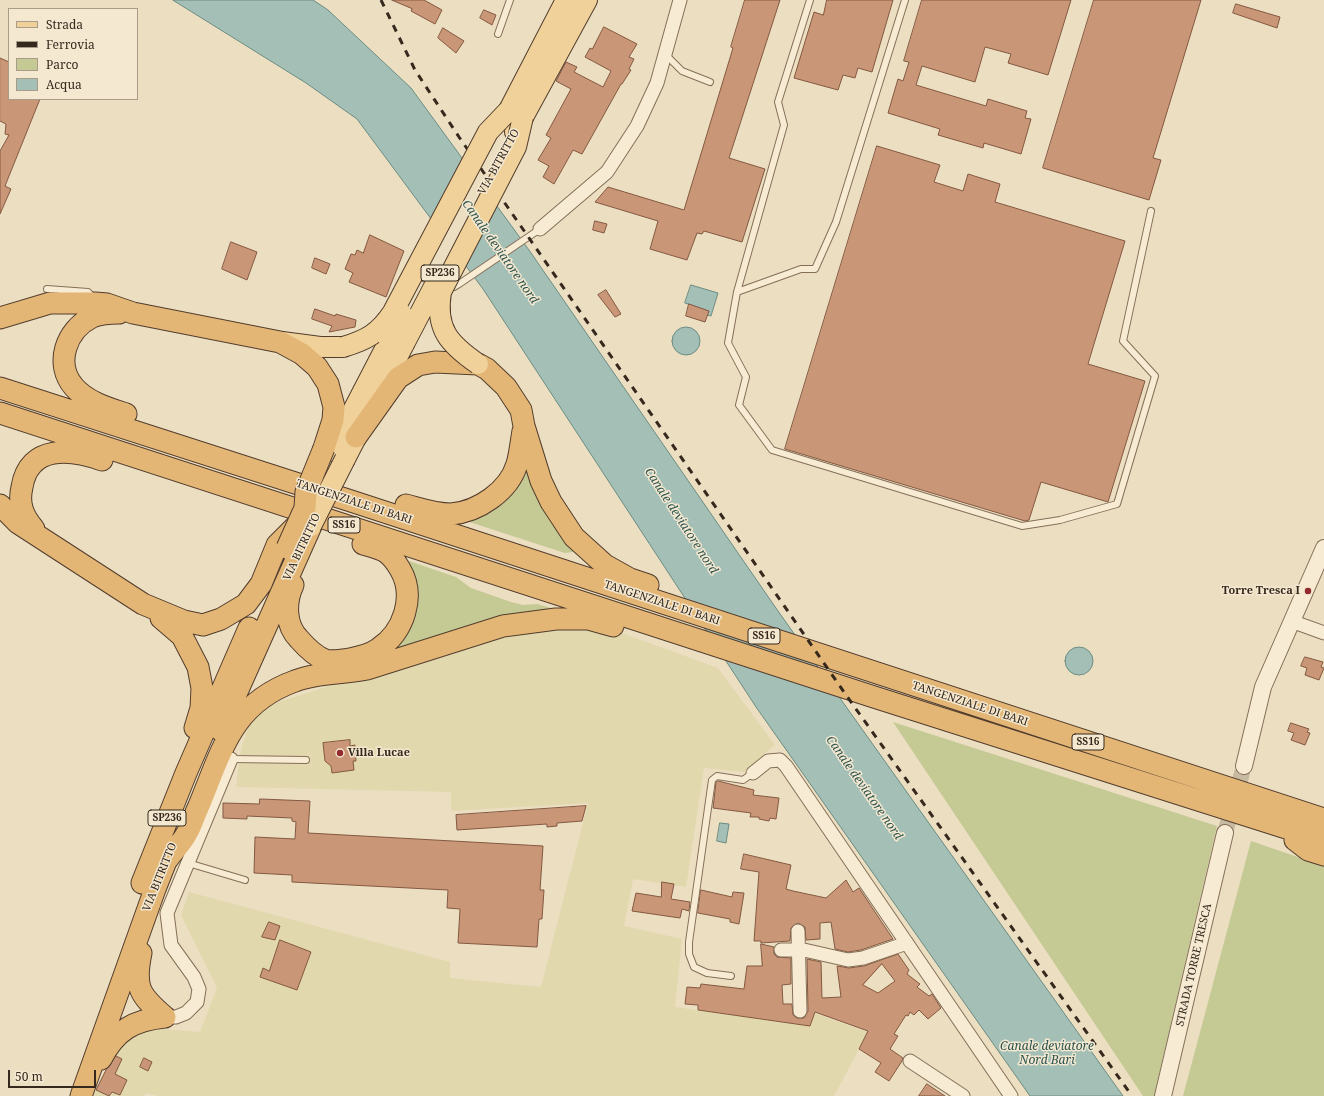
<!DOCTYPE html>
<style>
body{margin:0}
#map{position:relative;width:1324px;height:1096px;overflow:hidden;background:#ecdec1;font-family:"Noto Serif",serif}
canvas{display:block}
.legend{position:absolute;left:8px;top:8px;width:130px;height:92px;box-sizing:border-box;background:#f4e8d0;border:1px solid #a89b88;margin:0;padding:5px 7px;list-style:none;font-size:12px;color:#35281d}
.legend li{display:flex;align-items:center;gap:8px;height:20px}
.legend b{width:20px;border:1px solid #a89b88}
.scale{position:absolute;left:8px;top:1070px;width:88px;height:18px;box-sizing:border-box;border:2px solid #35281d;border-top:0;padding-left:5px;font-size:12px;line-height:14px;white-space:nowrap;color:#35281d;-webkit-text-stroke:3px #f4e8d0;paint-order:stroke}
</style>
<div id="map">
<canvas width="1324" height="1096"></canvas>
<ul class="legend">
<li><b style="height:5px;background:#efd199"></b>Strada</li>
<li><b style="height:5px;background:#35281d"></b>Ferrovia</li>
<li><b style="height:11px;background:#c5ca95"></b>Parco</li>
<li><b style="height:11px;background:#a3bfb6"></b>Acqua</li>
</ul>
<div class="scale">50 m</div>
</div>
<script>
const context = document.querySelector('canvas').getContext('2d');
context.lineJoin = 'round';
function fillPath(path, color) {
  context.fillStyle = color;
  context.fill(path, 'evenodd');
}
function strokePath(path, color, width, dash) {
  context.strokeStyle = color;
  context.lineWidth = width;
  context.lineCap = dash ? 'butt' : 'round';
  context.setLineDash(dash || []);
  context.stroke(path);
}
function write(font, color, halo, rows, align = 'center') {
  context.font = font + ' "Noto Serif",serif';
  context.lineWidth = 3;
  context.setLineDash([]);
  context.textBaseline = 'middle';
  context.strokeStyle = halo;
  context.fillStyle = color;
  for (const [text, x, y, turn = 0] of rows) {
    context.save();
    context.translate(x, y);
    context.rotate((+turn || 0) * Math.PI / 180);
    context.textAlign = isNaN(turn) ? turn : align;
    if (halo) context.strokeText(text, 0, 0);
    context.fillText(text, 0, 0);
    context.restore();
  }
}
fillPath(new Path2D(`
 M556 625 611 629 718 668 775 745 744 772 704 768 686 887 633 879 624 926 682 939 675 1007 811 1026V1012L868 1032 834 1096H158L147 1093 143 1096H93L112 1056 125 1038 148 1028 200 1032 217 988 181 915 189 892 450 962V978L541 987 588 803 451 811V792L236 787 241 750 251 717 261 710 275 703 465 643Z`), '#e2d8ae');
fillPath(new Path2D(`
 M527 468 574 550 573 552 565 553 460 519Z
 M406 560 456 577 471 588 511 602 523 605 537 604 562 611 378 656 387 650Z
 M893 722 1217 826 1154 1096H1143Z
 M1251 841 1324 866V1096H1183Z`), '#c5ca95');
const water = new Path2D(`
 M173 0H313L328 10 411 88 529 250 778 611 1123 1096H1030L756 707 483 289 357 119 306 83Z
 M691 285 718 293 711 316 707 315 708 311 685 303Z
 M672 341a14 14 0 1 1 28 0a14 14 0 1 1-28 0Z
 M1065 661a14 14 0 1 1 28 0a14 14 0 1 1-28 0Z
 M720 823 729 824 726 843 717 841Z`);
fillPath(water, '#a3bfb6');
strokePath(water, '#6b8c83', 1);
fillPath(new Path2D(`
 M466 160 493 198 461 262 432 223Z`), '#ecdec1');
const building = new Path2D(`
 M392 0H424L442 10 435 24 411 11 412 9Z
 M745 0H780L729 158 765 169 742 242 704 231 702 234 697 233 687 260 650 249 658 221 595 202 608 187 684 210 733 48 731 47Z
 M827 0H893L872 72 858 68 855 78 843 75 838 90 794 78 814 12 823 15Z
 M922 0H1071L1048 75 1008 63 1011 54 985 47 975 82 922 66 916 85 986 106 988 99 1027 111 1025 118 1031 119 1021 154 984 143 983 148 938 135 940 129 888 113 898 79 903 81 909 62 904 61Z
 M1094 0H1201L1153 158 1161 160 1149 200 1043 168Z
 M1236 4 1280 17 1277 28 1233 13Z
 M484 10 496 15 492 25 480 18Z
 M604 27 637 44 629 57 634 59 629 69 631 70 622 84H621L582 154 573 150 554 184 543 177 549 166 538 160 551 138 546 135 571 89 556 81 566 62 577 67 574 72 603 87 611 71 585 57 590 48 592 49Z
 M443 28 464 41 456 53 438 38Z
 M0 58 9 62V99H40L5 186 11 189 0 214V151L9 135 5 134 6 124 0 121Z
 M877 146 940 165 934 182 963 191 968 174 1000 184 995 202 1125 241 1088 364 1145 381 1108 502 1041 482 1029 520 1025 521 785 449Z
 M595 221 607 224 604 233 593 230Z
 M370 235 404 251 386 297 349 282 353 273 345 269 351 254 355 255 357 250 363 253Z
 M231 242 257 252 247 280 222 269Z
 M315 258 330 264 326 274 312 268Z
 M606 290 621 314 615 317 598 295Z
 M689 304 709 311 705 322 686 316Z
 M315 309 335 316 336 314 356 320 355 327 329 332 332 326 312 319Z
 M1305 657 1323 662 1321 667 1324 668 1319 680 1305 675 1307 668 1301 666Z
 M1291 723 1309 729 1307 732 1310 733 1305 745 1291 740 1294 733 1288 731Z
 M350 740V746L355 745 356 761H353L354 770 332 773 331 766 325 761 323 743Z
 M718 781 754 790 753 795 779 798 776 819 770 818 769 821 759 819V817H750L751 813 713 808 716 782Z
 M260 799 310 801 308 833 543 846 540 890H544L542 919H539L537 947 458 943 460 909 447 908 448 890 292 882V875L254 873 255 837 295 839 296 822 292 821V818L247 816V819L223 818V803L259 804Z
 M586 806 582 821 557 823V826L547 827V824L457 830 456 815Z
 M744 854 791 865 786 889 793 891 826 898 846 880 853 892 859 888 893 939 861 950 848 952 835 949 831 922 820 923V939L806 940 805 927 798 923 791 928 790 941 761 943V941H754L759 872 741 869Z
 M662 882 674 884 671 899 690 902 689 911 682 909 680 918 632 911 636 893 661 897Z
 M701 890 732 897 733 892 744 893 739 924 730 922V919L698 913Z
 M269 922 280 926 275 940 262 937Z
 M280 940 311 952 297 990 260 977 263 968 269 971Z
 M761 944 774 947V954L777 957 791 958V984L782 985 783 1004H792L793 1015 797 1018H804L808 1011 807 959 821 962 822 998 841 997 837 966 849 968 864 966 898 954 909 970 907 974 920 984 917 987 929 996 932 994 941 1008 928 1019 919 1010 914 1015 910 1012 908 1016 906 1015 894 1034 898 1036 890 1049 903 1058 902 1061 889 1081 875 1072 881 1063 859 1049 868 1031 815 1012 810 1026 698 1010V1005L685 1004 687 987 700 988 701 984 744 989 747 966H762ZM882 964 895 981 878 993 863 985Z
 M116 1056 122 1059 115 1074 127 1080 120 1095 112 1092 109 1096 96 1090 106 1070Z
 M144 1058 152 1062 148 1071 140 1067Z
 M927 1084 945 1096H919Z`);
fillPath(building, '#c99777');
strokePath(building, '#835840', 1);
strokePath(new Path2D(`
 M1225 833 1244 766`), '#c7baa0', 16, [16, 8]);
const service = new Path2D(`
 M810 0 778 102 784 125 737 292 728 343 746 377 739 405 772 450 1022 526 1060 520 1117 504 1155 376 1123 341 1151 211
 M498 34 510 0
 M666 55 682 71 710 82
 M415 276 435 281
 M449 285 454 287 459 284 540 229
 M47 289 88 292 94 298
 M737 292 801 269H815L836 222 905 0
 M231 759 306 760
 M188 863 245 880
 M731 976 707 973 694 967 689 954V942L712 780 717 776 743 780 753 773`);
const minor = new Path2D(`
 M540 229 607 172 637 126 657 83 680 0
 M1291 621 1324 633
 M753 773 768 761 780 760 786 766 1011 1096
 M798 931 800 1011
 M781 950H804L848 960 863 958 907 943
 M165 1017H176L186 1013 197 1002 199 989 194 977 171 945 167 913 231 759
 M910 1061 963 1096`);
const tertiary = new Path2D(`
 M1244 766 1263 687 1324 548
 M1163 1096 1225 833`);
const primary = new Path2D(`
 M509 110 566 0
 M515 132 587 0
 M282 342 320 347H343
 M332 451 389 341
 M345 459 404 344`);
const trunk = new Path2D(`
 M119 313C111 313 100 314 92 317 66 330 54 364 74 387 87 402 108 408 126 414
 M0 318 50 303H95L107 304 133 313 280 342 302 354 317 367 328 384 334 407 333 420 324 448
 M0 388 351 501 1324 819
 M0 413 874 697 1324 840
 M356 437 398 378 418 365 435 362 478 364 487 369 506 387 521 410 524 426 541 481 551 502 574 537 605 565 630 579 648 585
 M0 505 18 523 143 604 184 621 203 625 221 619 246 604 261 584 277 545 297 525
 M406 505C421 509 435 514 451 514 478 512 509 491 517 464 520 454 521 442 523 431
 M34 529C23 516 18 504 22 487 29 444 71 449 102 460
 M293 585C285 602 285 625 299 639 306 647 315 656 325 660 332 662 343 660 350 659 360 657 370 655 378 649 404 632 416 596 400 569 396 562 391 555 384 551 378 548 370 546 363 544
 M161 618 182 636 198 667 202 688 201 708 195 728
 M220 730 311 526
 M1295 840 1308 850 1324 855
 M167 860C173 851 182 843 187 833 192 825 194 816 198 808 222 751 231 704 295 681 317 672 343 674 367 669L503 626 556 619H588L613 626
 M142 883 186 773 249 628
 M141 953C134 987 139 995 165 1017
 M101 1059C116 1030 134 1020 165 1017
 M81 1096 155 889 172 846`);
strokePath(service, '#856f59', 8);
strokePath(minor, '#856f59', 15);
strokePath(tertiary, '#856f59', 18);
strokePath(primary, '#523d2d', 22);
strokePath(trunk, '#523d2d', 23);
strokePath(service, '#f7ecd3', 6);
strokePath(minor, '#f7ecd3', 13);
strokePath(tertiary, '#f7ecd3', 16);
strokePath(primary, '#efd199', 20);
strokePath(trunk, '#e4b676', 21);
strokePath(new Path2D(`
 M381 0 415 70 459 137 846 695 1132 1096`), '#35281d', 3, [7, 7]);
const primaryBridge = new Path2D(`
 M389 341 402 314
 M404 344 439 277
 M343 347C367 340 379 333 393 312L488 132 509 110
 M478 364C449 344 435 329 441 292L516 147 523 117
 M311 526 345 459`);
const trunkBridge = new Path2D(`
 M287 548 305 508 306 492 324 448`);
strokePath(primaryBridge, '#523d2d', 22, []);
strokePath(trunkBridge, '#523d2d', 23, []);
strokePath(primaryBridge, '#efd199', 20);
strokePath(trunkBridge, '#e4b676', 21);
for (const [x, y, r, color] of [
 [1308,591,4,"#922b2f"],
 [340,753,4,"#922b2f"]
]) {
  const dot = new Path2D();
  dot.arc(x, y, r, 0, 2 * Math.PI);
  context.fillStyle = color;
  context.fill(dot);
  strokePath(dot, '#f4e8d0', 1.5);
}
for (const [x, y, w] of [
 [440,273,38],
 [344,525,32],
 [764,636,32],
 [1088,742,32],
 [167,818,38]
]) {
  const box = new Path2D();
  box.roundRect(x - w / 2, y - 8, w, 16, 3);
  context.fillStyle = '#f4e8d0';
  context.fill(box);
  strokePath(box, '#35281d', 1);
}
write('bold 10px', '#35281d', null, [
 ["SP236",440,273],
 ["SS16",344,525],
 ["SS16",764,636],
 ["SS16",1088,742],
 ["SP236",167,818]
]);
write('11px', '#35281d', '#f4e8d0', [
 ["VIA BITRITTO",499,162,-61],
 ["TANGENZIALE DI BARI",354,502,18],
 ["VIA BITRITTO",302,547,-65],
 ["TANGENZIALE DI BARI",662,603,18],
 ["TANGENZIALE DI BARI",970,704,18],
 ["VIA BITRITTO",160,877,-68],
 ["STRADA TORRE TRESCA",1194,965,-77]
]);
write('bold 11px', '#35281d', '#f4e8d0', [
 ["Torre Tresca I",1300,591],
 ["Villa Lucae",348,753,"left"]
], 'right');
write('italic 12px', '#2c5450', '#f4e8d0', [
 ["Canale deviatore nord",500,252,55],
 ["Canale deviatore nord",681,521,57],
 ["Canale deviatore nord",864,788,55],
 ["Canale deviatore",1047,1047],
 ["Nord Bari",1047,1061]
]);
</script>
